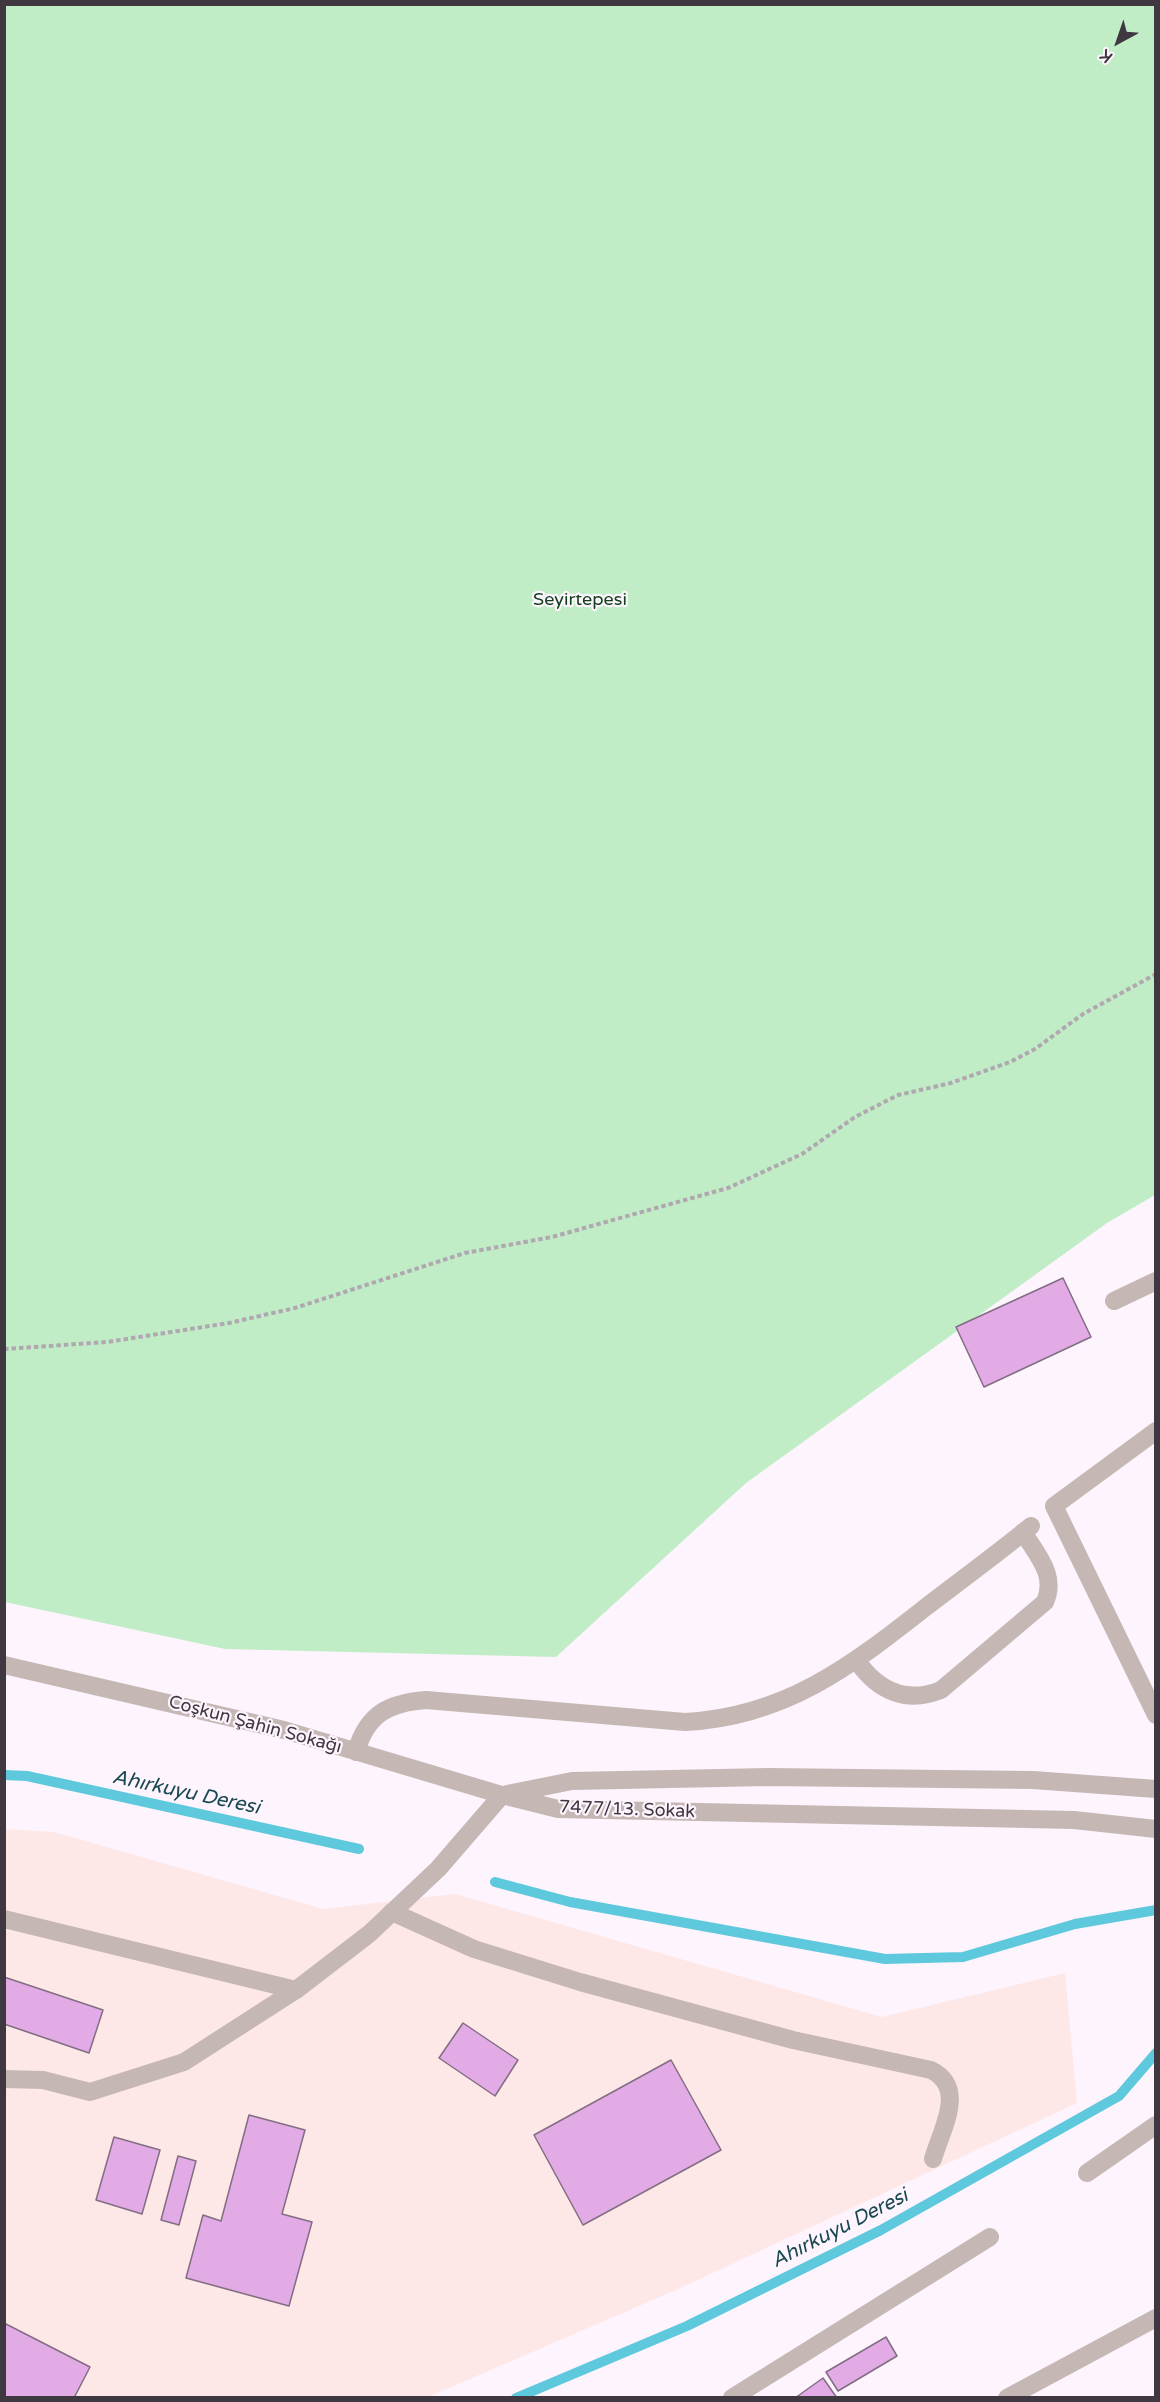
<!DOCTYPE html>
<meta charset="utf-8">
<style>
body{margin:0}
#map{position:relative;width:1160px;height:2402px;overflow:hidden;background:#fdf4fd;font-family:"Varela Round",sans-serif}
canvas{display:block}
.frame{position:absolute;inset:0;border:6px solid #403841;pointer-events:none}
.north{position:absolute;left:1088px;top:12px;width:60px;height:60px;-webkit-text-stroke:4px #fdf4fd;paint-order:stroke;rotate:220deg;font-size:16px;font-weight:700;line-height:24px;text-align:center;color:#403841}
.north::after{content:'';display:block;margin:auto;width:21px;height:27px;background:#403841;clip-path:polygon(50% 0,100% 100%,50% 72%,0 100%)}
</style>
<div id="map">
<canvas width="1160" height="2402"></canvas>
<div class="frame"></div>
<div class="north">K</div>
</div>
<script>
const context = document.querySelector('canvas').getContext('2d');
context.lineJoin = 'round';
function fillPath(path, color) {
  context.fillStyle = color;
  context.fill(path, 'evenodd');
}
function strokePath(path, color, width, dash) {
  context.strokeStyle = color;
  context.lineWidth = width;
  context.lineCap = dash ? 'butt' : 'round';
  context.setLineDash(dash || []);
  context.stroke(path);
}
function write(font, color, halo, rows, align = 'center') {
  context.font = font + ' "Varela Round",sans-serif';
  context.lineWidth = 4.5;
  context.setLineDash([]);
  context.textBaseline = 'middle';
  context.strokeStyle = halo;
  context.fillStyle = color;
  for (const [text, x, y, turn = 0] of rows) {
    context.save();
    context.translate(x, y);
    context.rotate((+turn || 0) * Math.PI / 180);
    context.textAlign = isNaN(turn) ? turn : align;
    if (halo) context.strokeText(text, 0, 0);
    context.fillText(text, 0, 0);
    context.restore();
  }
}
fillPath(new Path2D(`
 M4 1829 54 1832 323 1909 455 1894 882 2017 1065 1973 1077 2103 676 2290 428 2397H5Z`), '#fee8e7');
fillPath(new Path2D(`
 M5 5H1155V1195L1107 1223 746 1483 556 1657 225 1649 5 1602Z`), '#c1edc6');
strokePath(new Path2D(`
 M4 1775 27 1776 359 1849
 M495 1882 570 1902 885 1959 963 1957 1075 1924 1156 1910
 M516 2398 687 2326 881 2230 1119 2096 1156 2053`), '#5ec8dd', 10);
const building = new Path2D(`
 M1063 1278 1091 1337 984 1387 956 1327Z
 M4 1977 103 2010 89 2053 4 2024Z
 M463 2023 518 2060 495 2096 439 2058Z
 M671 2060 721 2150 583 2225 534 2135Z
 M249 2115 305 2130 282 2214 312 2222 289 2306 186 2278 203 2215 221 2221Z
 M114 2137 160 2150 142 2214 96 2200Z
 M178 2156 196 2161 179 2225 161 2220Z
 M4 2323 90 2367 74 2398H4Z
 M886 2337 897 2356 838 2391 826 2372Z
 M823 2378 837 2398H795Z`);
fillPath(building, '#e2abe6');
strokePath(building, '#816e82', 1.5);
strokePath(new Path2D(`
 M4 1349 107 1342 229 1323 295 1308 465 1253 552 1237 728 1188 802 1154 855 1117 898 1095 951 1083 1010 1062 1035 1049 1083 1014 1156 974`), '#b0a8b1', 4, [4.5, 3]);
strokePath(new Path2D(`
 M1114 1301 1156 1281
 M1156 1431 1054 1506 1156 1715
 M857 1661C878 1691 906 1704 941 1690L1045 1602C1057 1575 1037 1555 1023 1532
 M4 1665 284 1730 502 1795 558 1809 1074 1820 1156 1829
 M356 1752C367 1714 388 1703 426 1700L685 1722C785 1717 851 1666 926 1607 961 1580 997 1554 1031 1526
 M507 1794 572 1781 768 1777 1033 1780 1156 1789
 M392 1912 474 1949 580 1982 793 2040 931 2070C967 2088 942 2128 933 2159
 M4 1919 296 1990 369 1934 438 1869 502 1795
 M4 2079 43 2080 90 2092 184 2062 296 1990
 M1087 2173 1156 2125
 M732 2398 990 2237
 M1007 2398 1156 2318`), '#c5b7b4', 18);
write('18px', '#11401d', '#fdf4fd', [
 ["Seyirtepesi",580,600]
]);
write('18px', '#403841', '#fdf4fd', [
 ["Coşkun Şahin Sokağı",255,1725,15],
 ["7477/13. Sokak",627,1810,2]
]);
write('italic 20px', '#194851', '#fdf4fd', [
 ["Ahırkuyu Deresi",186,1793,12],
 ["Ahırkuyu Deresi",840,2229,-27]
]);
</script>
